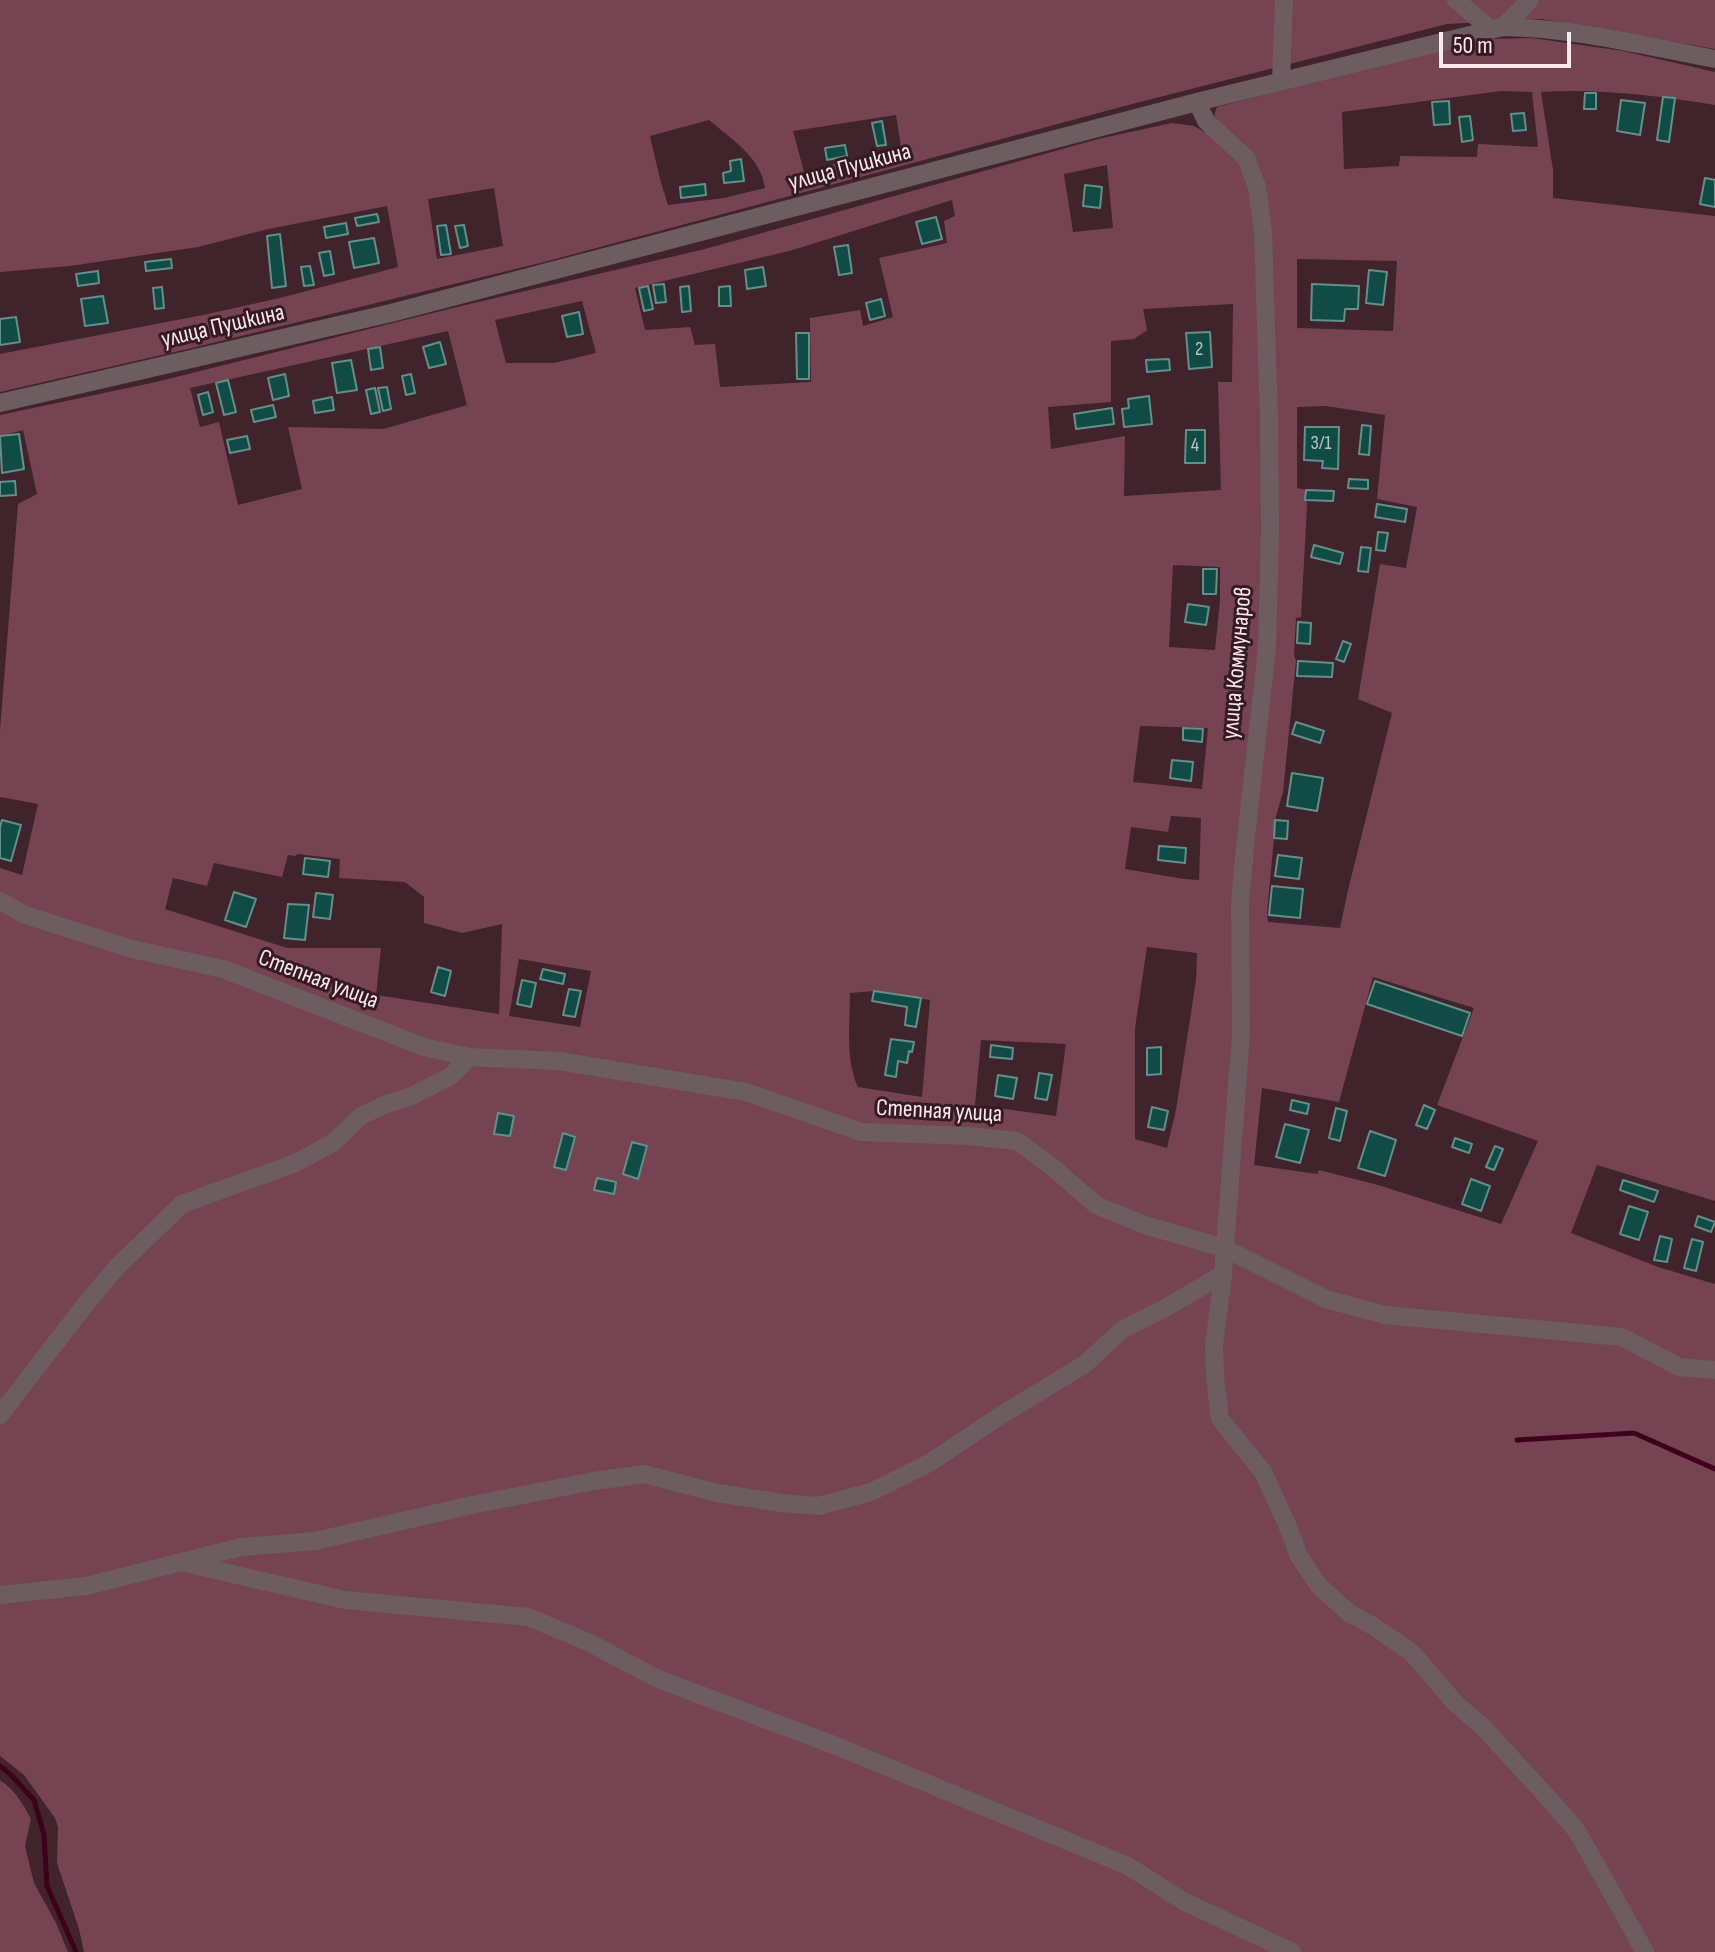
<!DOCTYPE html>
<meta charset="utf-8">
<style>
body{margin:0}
#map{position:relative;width:1715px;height:1952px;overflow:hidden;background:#41232c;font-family:"Sofia Sans Condensed",sans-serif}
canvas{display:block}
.scale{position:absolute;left:1439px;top:32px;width:132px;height:36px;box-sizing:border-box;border:4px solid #fde8ed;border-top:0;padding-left:10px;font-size:24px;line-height:28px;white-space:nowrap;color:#fde8ed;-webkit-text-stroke:6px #361a23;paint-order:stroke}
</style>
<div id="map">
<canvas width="1715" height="1952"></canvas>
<div class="scale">50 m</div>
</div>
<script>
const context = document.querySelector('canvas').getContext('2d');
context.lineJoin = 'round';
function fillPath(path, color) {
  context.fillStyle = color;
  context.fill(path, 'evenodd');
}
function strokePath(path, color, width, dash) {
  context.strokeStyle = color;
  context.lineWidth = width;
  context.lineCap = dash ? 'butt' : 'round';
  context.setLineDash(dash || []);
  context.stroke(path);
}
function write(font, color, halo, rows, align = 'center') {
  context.font = font + ' "Sofia Sans Condensed",sans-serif';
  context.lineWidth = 6;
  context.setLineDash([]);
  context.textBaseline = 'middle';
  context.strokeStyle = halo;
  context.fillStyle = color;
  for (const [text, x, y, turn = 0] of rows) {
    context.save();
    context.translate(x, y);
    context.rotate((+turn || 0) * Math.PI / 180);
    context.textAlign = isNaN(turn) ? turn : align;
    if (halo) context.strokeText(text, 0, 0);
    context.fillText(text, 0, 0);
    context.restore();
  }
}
fillPath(new Path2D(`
 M0 0H1715V49L1541 19 1447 24 1132 104 548 261 192 348 0 392V354L203 315 280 298 398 267 387 206 268 229 198 247 70 266 0 272ZM896 115 901 147 804 172 793 131ZM709 120C731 139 761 157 765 188L724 198 668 205 660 179 650 136ZM494 188 503 246 437 259 428 199Z
 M1532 38 1623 51 1715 72V105C1661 96 1596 88 1541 92L1553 170V198L1715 216V1201L1597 1165 1571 1233 1658 1267 1715 1284V1952H84L79 1929 57 1863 58 1827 55 1818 24 1775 0 1756V909L204 969 432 1057 568 1069 686 1088 854 1124 730 1082 460 1050 26 910 0 894V868L22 875 38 804 0 797V730L18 504 37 494 23 430 0 436V415L156 382 457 307 705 249 1098 139 1172 123 1194 126 1220 141 1240 161 1253 189 1264 418 1262 649 1239 837 1247 992 1250 856 1272 655 1265 194 1214 116 1217 107 1447 47 1490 39ZM1501 91 1532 92 1538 147 1478 144 1477 157 1400 156 1399 166 1344 169 1342 112ZM1107 165 1113 228 1073 232 1064 174ZM952 200 955 216 944 221 947 243 879 258 893 317 863 326 860 310 810 318 811 382 720 387 715 344 695 345 690 327 645 330 635 288 793 250ZM1297 259 1397 261 1393 331 1297 328ZM582 301 596 353 554 363H506L495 320ZM1233 304 1232 382H1218L1221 490 1124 496 1125 436 1051 449 1048 407 1111 402V341L1134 339 1147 330 1143 309ZM448 331 467 405 383 429 288 427 302 489 238 505 219 422 200 427 190 388ZM1326 406 1385 415 1377 499 1417 507 1406 568 1380 564 1358 699 1392 713 1348 890 1340 928 1268 922 1267 913 1276 816 1283 792 1296 661 1294 656 1296 618 1301 617 1307 507 1306 490 1297 488V407ZM1173 565 1220 567V601L1215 650 1169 647ZM1140 726 1208 728 1202 789 1133 782ZM1171 816 1201 818 1199 880 1184 879 1125 869 1131 827 1168 832ZM297 854 340 859 339 878 405 882 424 897V923L462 933 502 924 499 1014 376 995 381 948H287L165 909 173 878 207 886 214 863 282 877 288 855 296 856ZM1147 947 1197 953 1196 980 1176 1110 1167 1148 1135 1139V1028ZM519 959 591 971 580 1027 509 1016ZM1373 977 1474 1008 1437 1105 1538 1141 1501 1224 1378 1185 1319 1170 1317 1174 1254 1165 1262 1088 1339 1102ZM874 991 930 1000 922 1097 858 1087C845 1059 850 1023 850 993ZM981 1040 1066 1044 1056 1116 975 1105Z
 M0 1780C15 1790 23 1804 31 1819L25 1846 34 1883 56 1923 68 1952H0Z`), '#764352');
strokePath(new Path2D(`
 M1517 1440 1634 1433 1715 1469
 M0 1766 11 1775 34 1800 44 1835 47 1886 76 1952`), '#3e001b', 5);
const building = new Path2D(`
 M1585 93H1596V109H1584Z
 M1663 97 1675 98 1669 142 1657 140Z
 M1621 100 1645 103 1640 135 1617 131Z
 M1449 101 1450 124 1434 125 1432 102Z
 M1524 113 1526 130 1513 131 1511 114Z
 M1470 116 1473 140 1462 142 1459 117Z
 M882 121 886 145 877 146 872 123Z
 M845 145 847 156 827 160 825 148Z
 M741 159 744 181 724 183 723 173 731 171 730 161Z
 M1705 178 1715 180V207L1700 204Z
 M705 184 706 195 681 198 680 187Z
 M1085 185 1102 187 1100 208 1083 206Z
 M377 214 379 222 357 226 355 218Z
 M936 217 942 239 922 244 916 222Z
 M346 223 348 234 326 238 324 227Z
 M446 225 451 254 441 255 437 226Z
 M464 225 468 246 460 248 455 226Z
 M280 234 286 286 272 288 267 236Z
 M374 238 379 263 354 268 349 242Z
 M848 245 852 273 839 275 834 247Z
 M330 251 334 274 324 276 319 253Z
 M171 259 172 268 146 271 145 262Z
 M310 266 314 285 304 286 301 267Z
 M763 267 766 286 747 289 745 270Z
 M1369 270 1387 272 1383 305 1366 303Z
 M98 271 99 283 78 286 76 274Z
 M664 284 666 302 656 303 653 285Z
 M1312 284 1359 286 1358 309H1345L1344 321 1311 320Z
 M648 286 653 309 644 311 639 288Z
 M689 286 691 311 682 312 680 287Z
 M730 286 731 306H719V287Z
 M162 287 164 308 155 309 153 288Z
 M103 296 108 323 85 326 81 299Z
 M881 299 885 316 870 320 866 303Z
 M579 312 583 334 567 337 562 316Z
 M16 317 20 342 0 345V319Z
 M1210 332 1212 367 1189 369 1186 333Z
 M796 333H809V379H797Z
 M440 342 446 364 429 368 423 347Z
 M380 347 383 368 371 370 368 349Z
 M1169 359 1170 370 1147 372 1146 360Z
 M351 360 357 390 337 393 332 363Z
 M285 374 289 396 273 400 268 378Z
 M411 374 415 393 406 395 402 376Z
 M228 380 236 412 224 415 216 383Z
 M387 387 391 409 383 411 378 388Z
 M375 388 380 412 371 414 366 390Z
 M208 392 213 412 203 415 198 395Z
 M1149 396 1152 424 1124 427 1122 409 1129 408 1128 399Z
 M332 397 334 410 315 413 313 401Z
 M273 405 276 417 254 422 251 410Z
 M1112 408 1114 424 1076 429 1074 414Z
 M1362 425 1371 426 1369 455 1359 454Z
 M1305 427H1339L1338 469 1322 468 1323 461 1304 460Z
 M1186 430H1205V463H1185Z
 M19 434 24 469 2 473 0 436Z
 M247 436 250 449 230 453 227 440Z
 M1349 479 1368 480V489L1348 488Z
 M15 481 16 495 0 496V482Z
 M1306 490 1334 491 1333 501 1305 500Z
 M1377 504 1407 509 1405 522 1375 517Z
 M1378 532 1388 533 1385 551 1376 550Z
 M1314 545 1343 553 1340 564 1311 557Z
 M1361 547 1371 548 1368 572 1358 571Z
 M1203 569H1217L1216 594H1203Z
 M1188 604 1209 607 1206 625 1185 622Z
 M1298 622 1311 623 1310 644 1297 643Z
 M1343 641 1351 644 1344 662 1336 659Z
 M1298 661 1333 663 1332 677 1297 676Z
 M1296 722 1324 731 1320 743 1292 734Z
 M1183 728 1203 729 1202 742 1183 740Z
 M1172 760 1193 762 1191 781 1170 778Z
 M1292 773 1323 778 1317 811 1287 806Z
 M2 820 21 825 11 861 0 858V827Z
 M1275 820 1288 821 1287 839 1274 838Z
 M1159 846 1186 848 1185 863 1158 860Z
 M1278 855 1302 858 1299 879 1275 876Z
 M305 858 330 861 328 877 303 874Z
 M1272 886 1303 889 1300 918 1269 915Z
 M234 892 256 899 246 927 225 920Z
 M316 893 333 895 330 919 313 917Z
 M288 904 309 905 305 940 284 938Z
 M438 967 451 971 445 996 431 992Z
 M543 969 565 974 563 984 540 979Z
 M522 980 536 983 531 1007 517 1004Z
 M1375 981 1470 1013 1462 1036 1367 1004Z
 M569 989 581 991 575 1017 563 1015Z
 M874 991 921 998 916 1027 905 1025 907 1007 872 1001Z
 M891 1039 914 1042 912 1052 909 1051 907 1063 898 1061 896 1077 885 1075Z
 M991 1045 1013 1048 1012 1059 990 1057Z
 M1161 1047V1074L1147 1075V1048Z
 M1039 1073 1052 1075 1047 1100 1035 1098Z
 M998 1075 1017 1078 1013 1099 995 1096Z
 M1292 1100 1309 1104 1307 1114 1290 1110Z
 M1424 1105 1435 1110 1427 1129 1416 1125Z
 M1152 1107 1168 1111 1164 1130 1148 1127Z
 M1336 1108 1347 1111 1340 1141 1329 1138Z
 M498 1113 514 1116 510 1136 494 1134Z
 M1285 1124 1309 1130 1300 1163 1276 1157Z
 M1370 1131 1396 1140 1385 1176 1358 1168Z
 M563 1133 575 1137 566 1170 554 1167Z
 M1455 1138 1472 1144 1469 1153 1452 1147Z
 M632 1142 647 1146 638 1179 623 1174Z
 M1495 1146 1503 1149 1494 1170 1486 1167Z
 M597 1178 616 1182 614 1194 594 1190Z
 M1471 1179 1490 1186 1481 1211 1462 1204Z
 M1623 1180 1658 1191 1654 1202 1620 1190Z
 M1629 1206 1648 1212 1639 1240 1620 1234Z
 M1698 1216 1715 1222 1711 1232 1695 1226Z
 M1660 1236 1672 1239 1667 1262 1654 1260Z
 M1692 1239 1703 1242 1696 1271 1684 1268Z`);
fillPath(building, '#114b46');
strokePath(building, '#658f8a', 2);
strokePath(new Path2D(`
 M1456 0 1491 30
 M1503 27 1530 0
 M1281 81 1284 0
 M1197 102 1206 121 1246 158 1257 187 1263 232 1269 419 1270 532 1267 648 1246 837 1240 904 1241 1033 1223 1274 1214 1345 1215 1377 1220 1419 1263 1472 1286 1522 1299 1556 1319 1586 1349 1613 1373 1626 1411 1652 1456 1704 1482 1726 1551 1801 1577 1831 1645 1952
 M0 403 391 313 1197 102 1503 27C1575 28 1645 46 1715 59
 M0 901 25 915 132 949 223 969 424 1047 469 1057 559 1061 746 1092 861 1132 968 1136 1017 1141 1051 1166 1096 1205 1145 1225 1224 1248 1326 1299 1385 1315 1622 1337 1679 1367 1715 1370
 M0 1415 88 1301 117 1267 182 1204 293 1164 333 1143 361 1116 386 1104 410 1097 451 1076 469 1057
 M185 1563 345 1600 528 1617 588 1642 658 1679 834 1745 1128 1866 1183 1901 1292 1952
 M0 1595 86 1586 241 1547 315 1541 472 1505 594 1481 644 1474 717 1493 782 1503 818 1506 871 1492 929 1463 995 1419 1085 1364 1123 1329 1167 1307 1223 1274`), '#6d5d61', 18);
write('20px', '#c2c1c3', null, [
 ["2",1199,350],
 ["3/1",1321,444],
 ["4",1195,446]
]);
write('24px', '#fde8ed', '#361a23', [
 ["улица Пушкина",850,168,-15],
 ["улица Пушкина",223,327,-13],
 ["улица Коммунаров",1238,663,-85],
 ["Степная улица",318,980,21],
 ["Степная улица",939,1112,3]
]);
</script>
